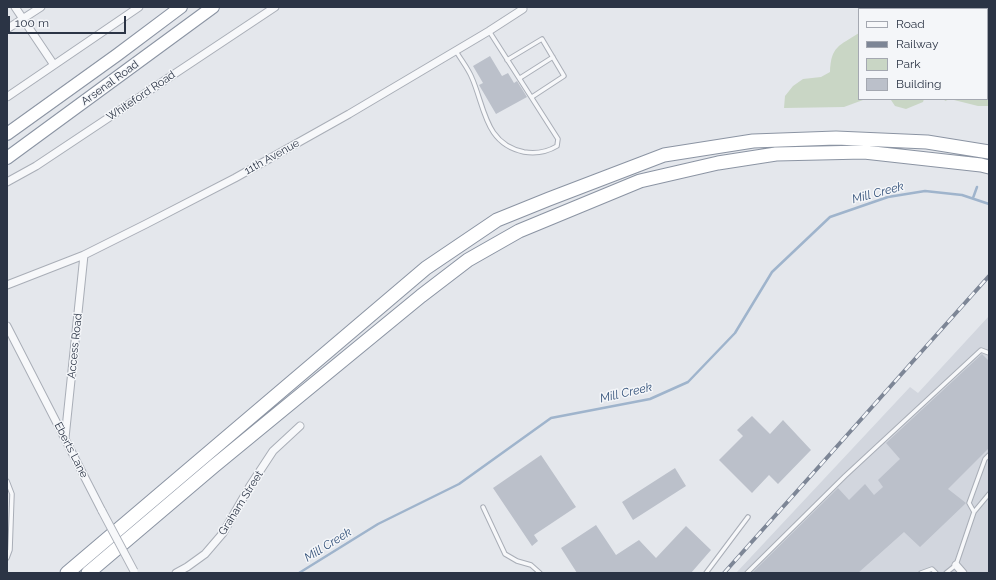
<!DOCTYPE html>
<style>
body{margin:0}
#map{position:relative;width:996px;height:580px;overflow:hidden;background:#e4e7ec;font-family:Raleway,sans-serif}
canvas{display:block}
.frame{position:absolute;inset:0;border:8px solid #2b3445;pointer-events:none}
.legend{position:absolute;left:858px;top:8px;width:130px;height:92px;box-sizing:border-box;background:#f4f6f9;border:1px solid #a4a8b1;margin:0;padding:5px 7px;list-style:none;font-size:12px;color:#2b3445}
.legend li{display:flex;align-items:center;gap:8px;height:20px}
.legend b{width:20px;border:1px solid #a4a8b1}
.scale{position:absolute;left:8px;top:16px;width:118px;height:18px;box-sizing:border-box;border:2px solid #2b3445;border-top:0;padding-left:5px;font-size:12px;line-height:14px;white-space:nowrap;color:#2b3445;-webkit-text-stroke:3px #f4f6f9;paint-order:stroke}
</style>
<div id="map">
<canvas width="996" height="580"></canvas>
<div class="frame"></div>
<ul class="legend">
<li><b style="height:5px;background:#f7f8fa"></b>Road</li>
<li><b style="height:5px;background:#7d8696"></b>Railway</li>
<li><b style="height:11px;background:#c9d6c5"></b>Park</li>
<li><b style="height:11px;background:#bbc0ca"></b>Building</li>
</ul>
<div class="scale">100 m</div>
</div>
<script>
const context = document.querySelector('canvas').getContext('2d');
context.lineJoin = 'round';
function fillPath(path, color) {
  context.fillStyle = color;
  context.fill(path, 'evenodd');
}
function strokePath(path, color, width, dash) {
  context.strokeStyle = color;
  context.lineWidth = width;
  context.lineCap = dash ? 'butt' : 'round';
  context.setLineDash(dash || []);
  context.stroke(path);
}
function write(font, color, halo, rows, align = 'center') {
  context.font = font + ' Raleway,sans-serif';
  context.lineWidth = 3;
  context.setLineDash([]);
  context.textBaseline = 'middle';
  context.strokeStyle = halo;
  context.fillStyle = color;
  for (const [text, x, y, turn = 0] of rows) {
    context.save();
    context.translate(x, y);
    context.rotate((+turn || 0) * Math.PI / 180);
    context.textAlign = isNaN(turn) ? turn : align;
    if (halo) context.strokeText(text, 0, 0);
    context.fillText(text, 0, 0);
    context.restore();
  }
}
fillPath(new Path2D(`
 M989 316V573H736L910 387 918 393Z`), '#d2d6de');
fillPath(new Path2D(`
 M859 7H910L911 8 860 9Z
 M986 7H989V106H978L950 99 945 101 944 99H987V9H983Z
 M859 33V99H924L923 102 906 109 895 106 891 100H863L844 107 784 108 785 96 793 86 803 79 821 77 830 72C831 46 839 46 859 33Z`), '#c9d6c5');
strokePath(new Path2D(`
 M973 198 977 187
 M299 573 378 524 459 484 551 418 650 399 688 382 735 333 772 272 830 217 888 197 925 191 962 195 989 204`), '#9fb4cc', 2.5);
fillPath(new Path2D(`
 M490 56 502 76 508 73 514 83 517 81 527 97 496 114 479 85 483 83 473 66Z
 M982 354 989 361V448L948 489 966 503 920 547 904 532 858 573H752L838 488 849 500 865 484 874 495 883 487 878 480 900 459 886 443Z
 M752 416 770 434 783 420 811 450 778 484 769 475 752 493 719 460 743 436 737 430Z
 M541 455 576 507 534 535 538 541 532 546 493 488Z
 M675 468 686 486 633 520 622 502Z
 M596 525 616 555 639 540 656 558 686 526 711 550 691 573H577L561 548Z`), '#bbc0ca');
const service = new Path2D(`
 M456 51C461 60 468 68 472 78 485 108 485 144 524 152 536 154 547 152 557 146L558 139 489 31
 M507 60 542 39 564 76 532 97
 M520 78 553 57
 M7 481 12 494 10 550 7 558
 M483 507 505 554 517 561 531 565 540 573
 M974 512 969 503 985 459 989 455
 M706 573 748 517
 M747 573 845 476 981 350 989 353
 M921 573 932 569 936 573
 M946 573 956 565 974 512 989 494`);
const minor = new Path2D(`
 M15 7 54 65
 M7 29 41 7
 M7 97 139 7
 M7 182 36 166 275 7
 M7 285 84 255 146 224 235 178 349 114 489 31 523 9 521 7
 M7 326 102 511
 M65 438 84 255
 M956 565 963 573
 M176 573 187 567 205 554 223 533 250 486 273 451 300 426`);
const trunk = new Path2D(`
 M7 134 117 55 181 7
 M7 158 213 7`);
const motorway = new Path2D(`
 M67 573 426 268 497 220 549 199 664 155 753 141 836 138 927 142 989 152
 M88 573 214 466 421 296 468 260 519 231 640 181 718 163 776 154 864 152 981 165 989 167`);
strokePath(service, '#a9aeb7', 5.5);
strokePath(minor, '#a9aeb7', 9);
strokePath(trunk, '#8b94a3', 14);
strokePath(motorway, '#8b94a3', 15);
strokePath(service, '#f7f8fa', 3.5);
strokePath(minor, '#f7f8fa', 7);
strokePath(trunk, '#fff', 12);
strokePath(motorway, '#fff', 13);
const rail = new Path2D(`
 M724 573 989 276`);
strokePath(rail, '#7d8696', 4);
strokePath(rail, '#f4f6f9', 2.5, [8]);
const minorBridge = new Path2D(`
 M102 511 134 571`);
strokePath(minorBridge, '#a9aeb7', 9, []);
strokePath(minorBridge, '#f7f8fa', 7);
write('11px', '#2b3445', '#f4f6f9', [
 ["Arsenal Road",110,83,-36],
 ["Whiteford Road",141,96,-34],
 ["11th Avenue",272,157,-29],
 ["Access Road",75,346,-84],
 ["Eberts Lane",71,450,63],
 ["Graham Street",241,503,-58]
]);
write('italic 12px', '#34527a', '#f4f6f9', [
 ["Mill Creek",878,193,-15],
 ["Mill Creek",626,393,-13],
 ["Mill Creek",328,545,-32]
]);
</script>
